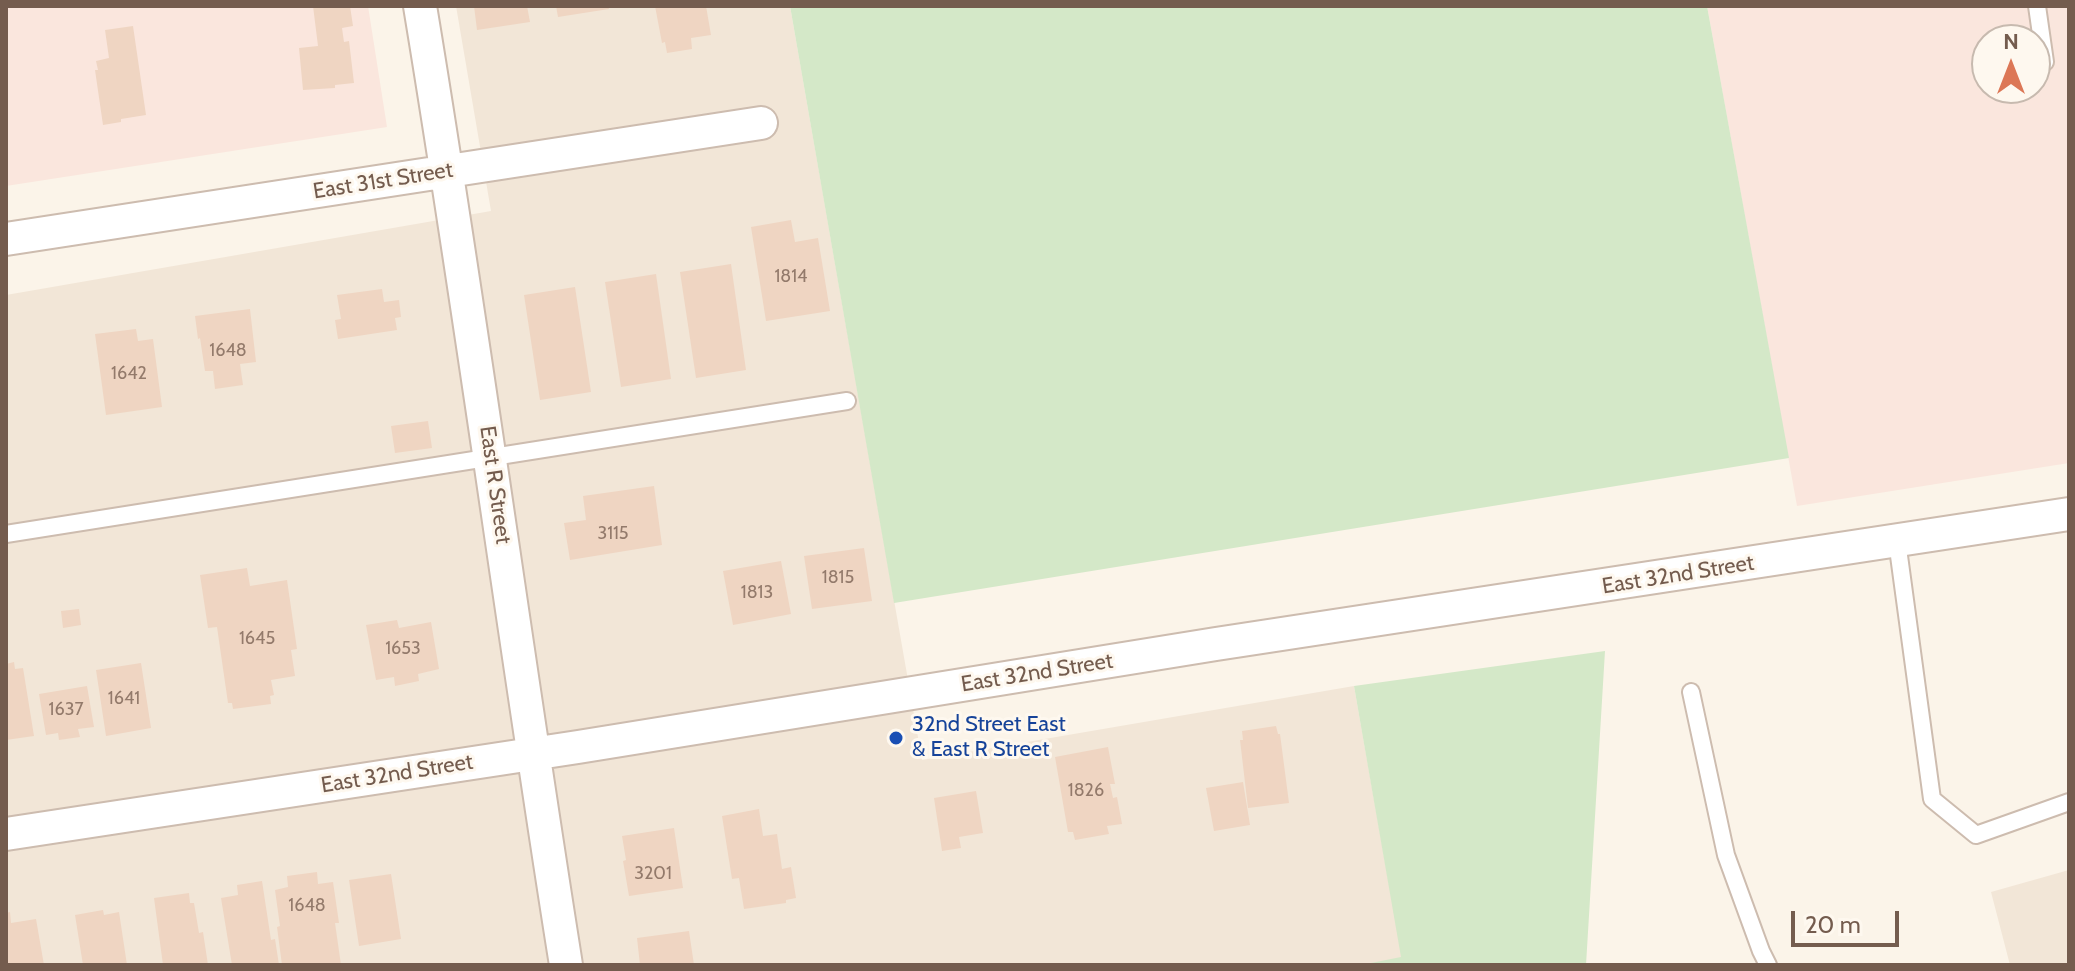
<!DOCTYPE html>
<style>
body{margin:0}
#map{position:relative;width:2075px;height:971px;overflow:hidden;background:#fbf4e9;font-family:Cabin,sans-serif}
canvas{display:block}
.frame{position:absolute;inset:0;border:8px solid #745c4e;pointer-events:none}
.north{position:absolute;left:1971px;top:24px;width:80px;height:80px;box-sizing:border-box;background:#fef8ef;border:2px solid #c7baaf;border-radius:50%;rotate:0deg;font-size:22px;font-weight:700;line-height:32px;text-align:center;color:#745c4e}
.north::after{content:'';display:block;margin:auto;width:28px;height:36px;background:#dc7756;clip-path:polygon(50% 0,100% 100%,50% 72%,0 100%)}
.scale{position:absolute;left:1791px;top:911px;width:108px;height:36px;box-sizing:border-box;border:4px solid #745c4e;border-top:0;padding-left:10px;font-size:24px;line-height:28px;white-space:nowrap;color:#745c4e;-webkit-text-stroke:6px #fef8ef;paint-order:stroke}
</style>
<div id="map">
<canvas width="2075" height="971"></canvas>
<div class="frame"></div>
<div class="north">N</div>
<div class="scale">20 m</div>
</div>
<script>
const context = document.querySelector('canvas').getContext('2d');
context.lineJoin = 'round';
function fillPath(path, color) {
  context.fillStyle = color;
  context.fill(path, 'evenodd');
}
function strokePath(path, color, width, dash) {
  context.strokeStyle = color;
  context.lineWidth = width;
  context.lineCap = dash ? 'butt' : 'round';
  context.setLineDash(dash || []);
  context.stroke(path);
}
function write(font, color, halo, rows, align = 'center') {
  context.font = font + ' Cabin,sans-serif';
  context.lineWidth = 6;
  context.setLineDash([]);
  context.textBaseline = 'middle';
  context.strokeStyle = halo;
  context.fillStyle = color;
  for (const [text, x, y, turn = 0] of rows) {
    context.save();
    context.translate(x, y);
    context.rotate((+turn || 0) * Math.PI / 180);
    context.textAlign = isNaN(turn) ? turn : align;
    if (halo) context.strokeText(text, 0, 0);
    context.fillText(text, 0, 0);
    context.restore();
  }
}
fillPath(new Path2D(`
 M456 6H790L922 760 1354 686 1402 958 1361 965H6V295L491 211Z
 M2069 870V965H2010L1991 892Z`), '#f2e6d7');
fillPath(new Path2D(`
 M6 6H368L387 127 6 186Z
 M1707 6H2069V463L1797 506ZM1987 40H2035V88H1987Z`), '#fae6dd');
fillPath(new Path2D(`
 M790 6H1707L1789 458 894 603Z
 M1605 651 1586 965H1361L1401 957 1354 686Z`), '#d4e8c8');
fillPath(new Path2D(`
 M313 6H350L353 26 342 28 344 42 349 41 354 83 335 85V88L303 90 299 48 318 46Z
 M474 6H527L530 22 477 30Z
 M556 6H608L609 9 558 17Z
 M655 6H706L711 35 691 38 692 49 667 53 665 42 662 43Z
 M133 26 146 115 121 119V122L103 125 95 70H98L96 61 109 58 105 30Z
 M791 220 795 242 818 238 830 311 766 321 751 227Z
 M731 264 746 370 696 378 680 272Z
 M656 274 671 379 621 387 605 282Z
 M575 287 591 392 540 400 524 295Z
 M382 289 384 302 399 300 401 317 395 318 397 330 338 339 335 320 341 319 337 295Z
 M250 309 256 362 240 364 243 385 215 389 213 371H205L200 338 198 339 195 316Z
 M136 329 138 341 153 339 162 407 106 415 95 334Z
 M428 421 432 448 395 453 391 426Z
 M654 486 662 545 570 560 564 523 586 520 583 496Z
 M864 548 872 601 812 609 804 556Z
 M781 561 791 614 733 625 723 571Z
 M247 568 250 586 287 580 297 649 291 650 295 676 271 680 274 695 270 696 271 704 233 709 232 703H228L217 627 208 628 200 575Z
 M79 609 81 625 63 628 61 611Z
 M397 620 399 628 431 622 439 669 418 674 419 681 395 686 394 677 376 680 366 625Z
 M14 662 15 669 23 668 34 736 6 740V664Z
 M141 663 151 728 106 736 96 670Z
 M87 686 94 727 78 729 80 737 59 740 58 733 46 735 39 694Z
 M1276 726 1278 734H1280L1289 803 1248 808 1240 740H1243L1242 731Z
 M1108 747 1115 784H1110L1113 798 1117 797 1122 824 1107 826 1109 834 1075 840 1073 832H1068L1055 757Z
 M1243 782 1250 825 1214 831 1206 788Z
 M976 791 983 833 959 837 961 848 942 851 934 798Z
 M759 809 763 836 777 834 782 869 791 867 796 898 786 900V903L744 909 739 878 732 879 722 816Z
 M674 828 683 888 629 896 623 861 626 860 622 836Z
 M317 872 318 884 333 882 339 923H335L341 965H282L277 927 280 926 275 890 288 887 287 876Z
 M391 874 401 939 359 946 349 880Z
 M262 881 271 940 275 939 279 965H232L221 898 238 895 237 885Z
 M189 893 190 903H194L199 933 203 932 208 965H163L154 898Z
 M103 910 104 915 119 912 127 965H83L75 915Z
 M10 912 11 923 36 919 44 965H6V913Z
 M689 931 694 965H640L637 938Z`), '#efd5c2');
const lane = new Path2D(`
 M2037 6 2045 62
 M6 534 847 401
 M1897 541 1932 799 1976 835 2069 802
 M1691 692 1726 855 1761 951 1768 965`);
const street = new Path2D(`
 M420 6C473 325 515 646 566 965
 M6 239 761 123
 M6 834 578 747 1216 644 2069 514`);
strokePath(lane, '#cdbcaf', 20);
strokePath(street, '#cdbcaf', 36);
strokePath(lane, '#fff', 16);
strokePath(street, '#fff', 32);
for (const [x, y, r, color] of [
 [896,738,8,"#1a4fb4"]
]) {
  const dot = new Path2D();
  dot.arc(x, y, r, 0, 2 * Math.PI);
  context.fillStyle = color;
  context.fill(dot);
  strokePath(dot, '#fef8ef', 3);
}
write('18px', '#937a6b', null, [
 ["1814",791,277],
 ["1648",228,351],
 ["1642",129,374],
 ["3115",613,534],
 ["1815",838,578],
 ["1813",757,593],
 ["1645",257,639],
 ["1653",403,649],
 ["1641",124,699],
 ["1637",66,710],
 ["1826",1086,791],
 ["3201",653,874],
 ["1648",307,906]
]);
write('22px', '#745c4e', '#fef8ef', [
 ["East 31st Street",383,181,-9],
 ["East R Street",495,485,82],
 ["East 32nd Street",1678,575,-9],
 ["East 32nd Street",1037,673,-9],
 ["East 32nd Street",397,774,-9]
]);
write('22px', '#164399', '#fef8ef', [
 ["32nd Street East",912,725],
 ["& East R Street",912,750]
], 'left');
</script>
